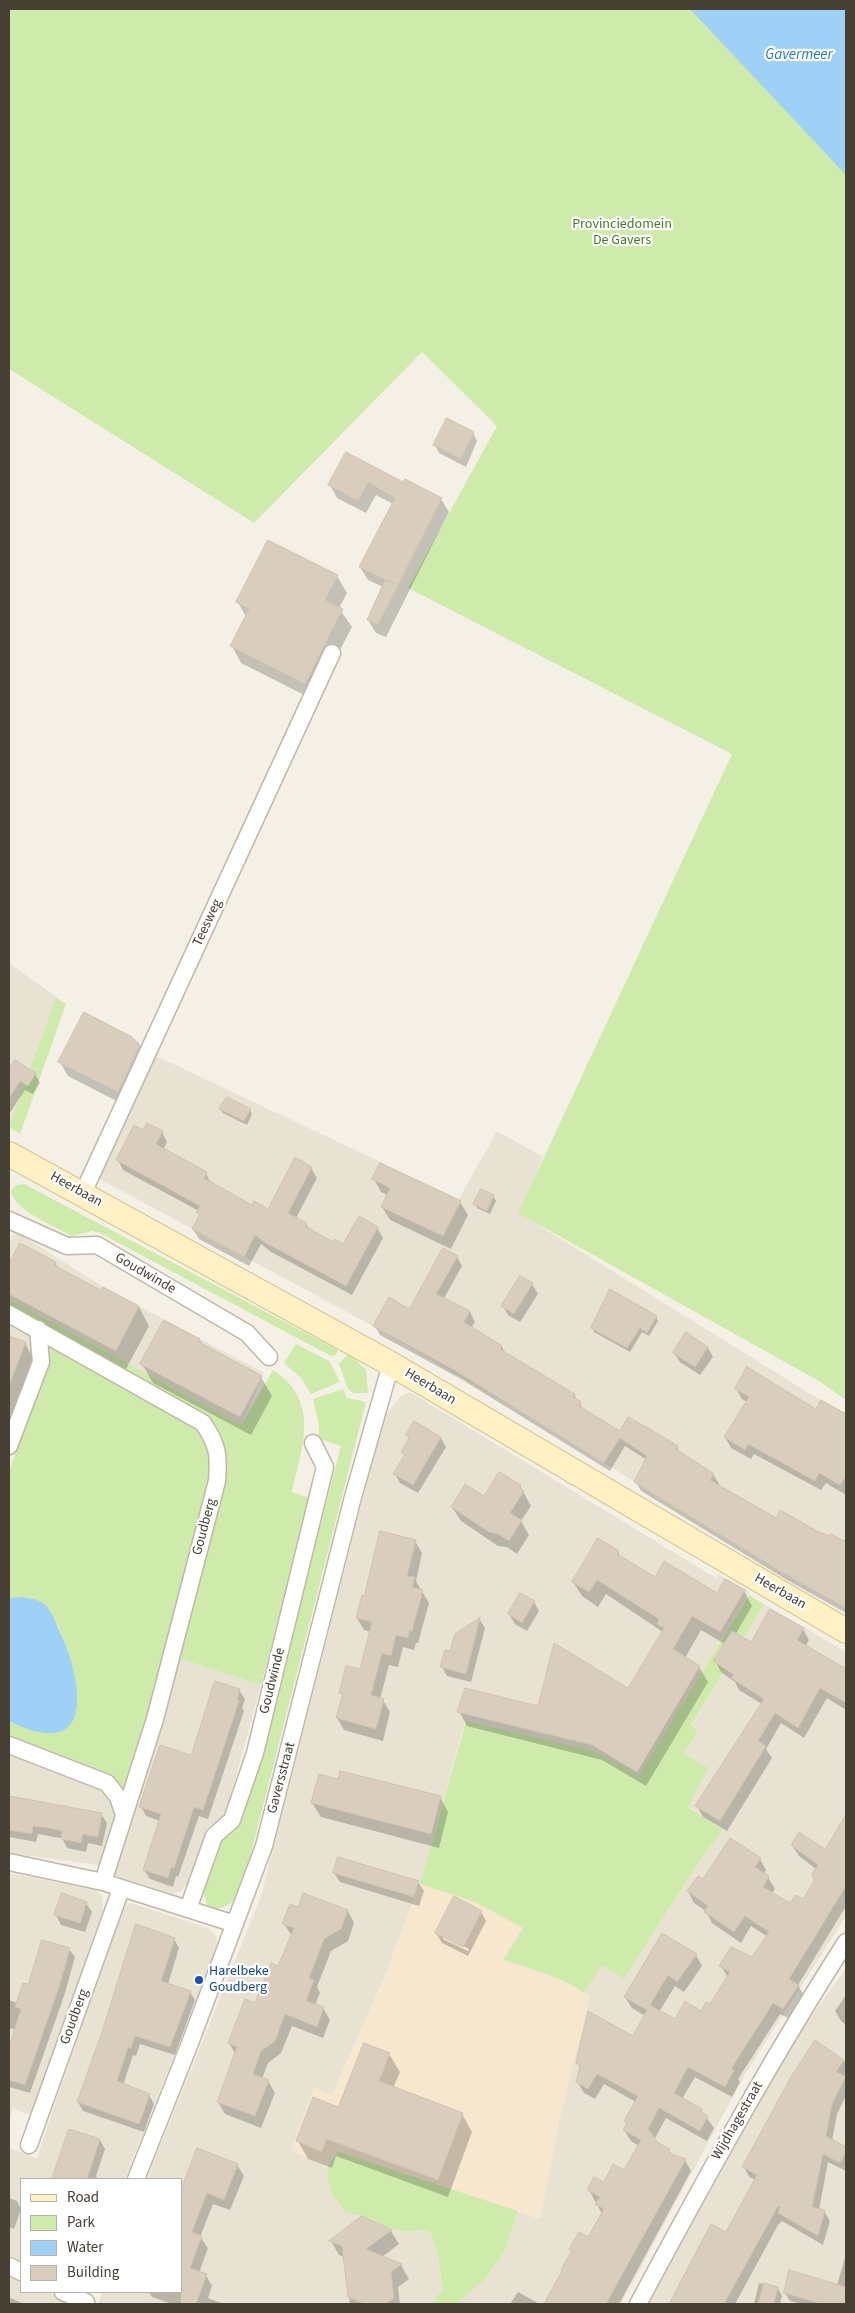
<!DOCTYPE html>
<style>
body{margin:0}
#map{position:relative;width:855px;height:2313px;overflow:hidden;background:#f4f0e5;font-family:"Source Sans 3",sans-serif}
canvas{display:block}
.frame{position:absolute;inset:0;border:10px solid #474034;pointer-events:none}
.legend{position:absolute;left:20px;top:2178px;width:162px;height:115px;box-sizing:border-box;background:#fff;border:1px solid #b5b3ae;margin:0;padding:6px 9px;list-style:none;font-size:15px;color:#474034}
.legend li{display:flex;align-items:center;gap:10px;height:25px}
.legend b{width:25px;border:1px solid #b5b3ae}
</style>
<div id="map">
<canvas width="855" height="2313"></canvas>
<div class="frame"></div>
<ul class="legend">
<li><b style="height:6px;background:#fff1c4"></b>Road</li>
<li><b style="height:14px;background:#ceebab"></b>Park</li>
<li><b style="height:14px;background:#9ed1f5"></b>Water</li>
<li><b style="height:14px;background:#d9cebd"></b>Building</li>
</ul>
</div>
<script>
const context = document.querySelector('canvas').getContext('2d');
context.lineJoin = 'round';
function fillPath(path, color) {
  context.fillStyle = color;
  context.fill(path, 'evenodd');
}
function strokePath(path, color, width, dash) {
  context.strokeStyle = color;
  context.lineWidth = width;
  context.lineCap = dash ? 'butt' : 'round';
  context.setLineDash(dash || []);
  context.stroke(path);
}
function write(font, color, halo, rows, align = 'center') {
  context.font = font + ' "Source Sans 3",sans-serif';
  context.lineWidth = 4.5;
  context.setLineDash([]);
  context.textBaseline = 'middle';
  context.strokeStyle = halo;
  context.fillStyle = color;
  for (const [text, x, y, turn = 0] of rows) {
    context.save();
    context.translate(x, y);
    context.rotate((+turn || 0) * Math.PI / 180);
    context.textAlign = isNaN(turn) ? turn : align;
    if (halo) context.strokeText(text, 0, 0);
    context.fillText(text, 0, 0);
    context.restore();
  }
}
fillPath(new Path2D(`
 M9 963 56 997 9 1127Z
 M154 1055 459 1199 497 1131 543 1157 519 1213 812 1395 846 1413V1608L702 1523 516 1409 373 1326 98 1178Z
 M15 1231 103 1287 264 1373 241 1425 9 1299V1242Z
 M9 1318 30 1333 36 1352 9 1428Z
 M410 1392 716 1578 718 1574 750 1592 639 1776 594 1751 465 1721 420 1884 384 1978 332 2095 314 2088 291 2150 327 2168 328 2179 345 2212 362 2216 386 2227 408 2232 423 2230 430 2232 438 2254 442 2289 432 2304H98L102 2292H181V2179H147L261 1896 383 1419 399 1398Z
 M764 1604 846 1652V1916L744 2076 621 2304H456L495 2264 505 2251 518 2211 540 2219 559 2121 590 1996 584 1993 602 1964 624 1979 701 1859 723 1830 688 1806 684 1754 698 1731 691 1727Z
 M178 1658 261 1685 225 1816 207 1828 191 1879 181 1891 173 1894 111 1874Z
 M9 1752 104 1789 113 1800 117 1812 99 1865 9 1853Z
 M9 1873 95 1890 102 1896 103 1910 33 2116 13 2108 9 2121Z
 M131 1903 208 1928 215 1934 218 1945 125 2179H21V2261L9 2255V2148L37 2158 119 1913 123 1907Z
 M846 1968V2304H647L789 2048Z
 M9 2276 21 2281V2292H47L64 2299 67 2304H9Z`), '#e8e2d3');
fillPath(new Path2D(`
 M420 1884 475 1902 523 1928 504 1960 542 1972 573 1986 590 1996 559 2121 540 2219 338 2152 327 2168 291 2150 314 2088 332 2095 384 1979Z`), '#f7e7cf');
fillPath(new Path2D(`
 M9 9H846V1400L819 1381 518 1213 732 754 408 588 497 426 422 352 254 523 9 369Z
 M56 997 66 1004 20 1134 9 1127Z
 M24 1184 338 1350 336 1355 331 1356 100 1233 92 1231 72 1236C56 1227 11 1209 11 1190L16 1185Z
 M9 1299 241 1425 273 1370C321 1401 302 1447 292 1492L310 1498 261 1685 178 1658 223 1482C228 1452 225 1441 206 1417L9 1306Z
 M48 1344 192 1424C212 1441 213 1451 211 1477L158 1686 123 1795 58 1757 9 1737V1721L16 1725 70 1659C59 1627 50 1591 9 1598V1471L47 1372Z
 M296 1344 329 1361 340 1382 311 1394 301 1378 284 1363Z
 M349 1353 366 1370 368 1393H353L348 1389 339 1364Z
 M343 1389 347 1398 366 1402 250 1857 233 1902C223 1908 217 1911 207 1905L203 1890 221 1838 236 1828 243 1818 269 1727 341 1446 319 1439V1425L313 1399Z
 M749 1595 764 1604 691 1726 698 1731 684 1754 708 1768 688 1807 723 1830 701 1859 624 1979 602 1965 584 1993C560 1976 531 1969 503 1960L523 1928 475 1902 420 1884 466 1721 594 1751 639 1775Z
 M338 2152 518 2211 505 2251 485 2279 456 2304H432L442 2289 438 2254 430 2232 423 2230 408 2232 386 2227 362 2216 345 2212 332 2194 328 2179 327 2168Z`), '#ceebab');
fillPath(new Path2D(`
 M690 9H846V175Z
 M23 1597C31 1599 39 1599 45 1605 52 1611 56 1624 60 1632 70 1653 82 1691 75 1715 67 1745 27 1731 9 1721V1598Z`), '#9ed1f5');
fillPath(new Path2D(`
 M473 433 477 441 466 467 439 453 435 445Z
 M346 454 404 484 441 499 449 512 386 637 376 633 368 620 383 587 368 580 360 567 393 504 376 495 366 513 337 498 330 485Z
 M337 576 347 593 339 608 352 627 314 700 241 663 232 646 246 617 238 602Z
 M139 1046 148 1060 126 1106 68 1076 60 1062Z
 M9 1065 35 1074 40 1083 33 1094 25 1090 9 1114Z
 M220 1109 250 1110 252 1114 247 1125 223 1113Z
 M144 1132H162L167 1142 163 1150 206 1173 211 1184 253 1207 269 1210 311 1168 317 1178 296 1218 306 1224 310 1230 334 1244 344 1245 377 1228 383 1238 352 1295 271 1252 261 1244 249 1266 199 1239 193 1229 200 1216 199 1211 123 1170 118 1160Z
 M374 1179 460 1202 468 1215 451 1249 390 1220 382 1207 388 1195 381 1192Z
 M493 1196 496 1201 490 1214 477 1208 475 1204Z
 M21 1244 55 1263 59 1269 100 1291 103 1288 139 1307 149 1326 126 1369 9 1306V1266Z
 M457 1257 462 1266 443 1300 470 1312 475 1322 471 1328 502 1347 506 1354 574 1395 584 1410 621 1432 677 1447 680 1454 713 1474 719 1484 717 1486 776 1520 843 1542 846 1538V1613L787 1580 641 1491 636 1482 647 1460 625 1446 610 1471 461 1379 380 1335 375 1326 409 1311Z
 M520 1277 532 1284 538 1294 520 1322 508 1315 503 1306Z
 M656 1317 658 1321 649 1336 642 1332 630 1352 594 1332 592 1328Z
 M9 1337 25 1343 35 1362 9 1433Z
 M200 1340 203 1346 261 1377 272 1396 251 1435 153 1383 142 1364Z
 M708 1348 713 1357 700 1375 680 1362 674 1353Z
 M736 1389 816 1411 821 1401 846 1415V1495L826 1483 821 1490 754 1454 751 1459 731 1448 725 1437 747 1402 742 1399Z
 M414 1423 441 1438 446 1447 418 1493 400 1483 395 1474 405 1456 403 1452 410 1440 407 1435Z
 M520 1486 531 1506 521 1521 529 1535 517 1554 507 1547 498 1546 461 1521 452 1507Z
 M415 1541 422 1553 416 1581 429 1603 418 1643H416L414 1650 403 1647 398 1667 389 1665 380 1699 383 1700 390 1712 383 1741 344 1730 337 1718 343 1697 341 1693 361 1671 371 1632 364 1630 357 1618 365 1598Z
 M618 1552 621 1558 655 1579 717 1595 744 1591 752 1606 735 1635 751 1644 803 1629 809 1640 805 1647 846 1671V1710L827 1698 804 1738 781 1723 766 1749 772 1758 727 1831 703 1817 697 1806 762 1704 739 1690 735 1682 721 1672 715 1661 725 1644 701 1630 685 1658 699 1667 708 1682 646 1786 602 1760 467 1726 459 1711 539 1708 629 1690 663 1632 606 1594 598 1607 582 1596 573 1582Z
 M534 1602 539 1611 527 1631 515 1624 509 1614Z
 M480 1620 485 1628 471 1682 447 1676 442 1667 451 1653 456 1635Z
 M239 1690 245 1699 242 1708 244 1711 208 1819 199 1816 178 1877 176 1876 173 1887 150 1879 144 1870 160 1821 146 1816 141 1807 191 1757Z
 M339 1780 440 1797 448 1812 439 1848 321 1817 312 1803Z
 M9 1797 101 1814 107 1823 102 1846 88 1843 86 1852 67 1848 62 1838 54 1837 38 1834 36 1842 9 1837Z
 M844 1822 846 1824V1906L798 1985 805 1997 790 2019 780 2014 738 2079 740 2082 732 2097 695 2077 682 2099 701 2110 714 2128 707 2141 666 2118 654 2140 669 2150 672 2155 685 2160 691 2171 619 2304H545L563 2272 572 2251 571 2249 589 2239 602 2214 589 2190 625 2172 639 2146 631 2141 624 2130 627 2125 625 2121 636 2102 604 2084 595 2099 584 2093 577 2081 580 2068 578 2063 633 2038 645 2016 632 2008 625 1997 696 1955 702 1966 684 1992 675 1986 659 2012 675 2020 701 2012 710 2006 728 1978 721 1966 752 1958 768 1937 751 1926 741 1943 712 1923 706 1911 694 1903 688 1891 703 1881 760 1859 766 1870 764 1874 768 1877 775 1889 772 1893 790 1905 803 1901 816 1881V1869L799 1856 792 1845 825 1851Z
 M334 1873 418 1882 424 1891 419 1906 340 1882Z
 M86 1903 92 1912 85 1932 61 1925 56 1915Z
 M299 1909 348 1911 354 1923 348 1941 331 1951 317 1987 320 1993 315 2005 323 2008 330 2020 323 2038 292 2026 281 2053 268 2063 262 2079 268 2081 275 2093 261 2128 225 2114 218 2102 236 2055 229 2043 279 1968 292 1936 284 1924Z
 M481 1912 486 1921 468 1956 442 1943 436 1933ZM443 1936 469 1949 468 1951 443 1939Z
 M174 1939 179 1948 168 1984 190 1992 195 2000 175 2055 140 2044 136 2056 133 2055 123 2085 149 2095 154 2104 144 2132 83 2111 78 2102Z
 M69 1949 75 1957 65 1993 30 2093 9 2087V2051L16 2030 9 2028V2000L17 2003 29 1986Z
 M846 1995V2025L841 2021 835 2011Z
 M815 2042 846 2062V2096L837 2114 832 2141 846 2149V2171L828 2162 819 2210 824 2211 830 2221 823 2245 782 2221 778 2225 735 2304H670L712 2226 727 2234 756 2180 749 2177 744 2167Z
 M365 2044 389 2054 400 2072 393 2088 462 2114 472 2132 448 2197 336 2156 332 2168 308 2159 298 2141 339 2109Z
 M70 2130 100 2140 105 2149 96 2176 98 2179H54Z
 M237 2165 244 2176 230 2210 213 2204 200 2237 208 2248 199 2273 206 2275 212 2286 208 2298 224 2304H172L152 2297 149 2292H181V2193Z
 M9 2198 17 2201 21 2209 14 2229 9 2227Z
 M391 2231 399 2244 382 2257 401 2265 409 2279 398 2287 400 2304H350L344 2257 339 2255 331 2241Z
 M846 2254V2304H801L790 2301 785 2293 837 2285Z
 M759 2283 778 2288 782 2296 780 2304H754Z
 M518 2292 540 2304H510Z
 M9 2297 24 2304H9Z`), '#0003');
const building = new Path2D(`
 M447 418 474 432 461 459 433 445Z
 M346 452 403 482 405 479 442 498 378 625 367 620 385 580 394 584 359 567 395 498 368 482 358 501 328 485Z
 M268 540 338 575 325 600 343 609 305 684 230 646 249 609 236 602Z
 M84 1012 132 1037 140 1045 118 1092 58 1062Z
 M15 1060 36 1073 28 1086 20 1081 9 1098V1069Z
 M227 1097 251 1109 244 1121 219 1109Z
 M147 1123 163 1131 156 1144 207 1172 204 1178 252 1205 254 1201 268 1209 295 1157 312 1167 288 1213 307 1223 305 1226 333 1242 335 1239 343 1244 359 1216 378 1227 346 1286 264 1242 255 1235 244 1257 192 1229 200 1214 196 1212 200 1206 116 1160 134 1125 143 1130Z
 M380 1163 461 1201 443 1236 381 1207 390 1188 372 1179Z
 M481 1189 494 1195 487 1211 473 1204Z
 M20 1243 56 1262 54 1265 100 1290 103 1287 139 1306 116 1351 9 1294V1264Z
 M443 1248 458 1256 436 1294 470 1311 464 1322 502 1346 500 1349 575 1394 573 1397 581 1402 579 1406 620 1431 628 1417 655 1432 678 1446 676 1449 714 1474 710 1480 776 1518 780 1510 817 1531 830 1536 831 1534 846 1542V1608L780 1571 634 1482 647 1456 620 1438 604 1463 454 1370 373 1326 389 1297 409 1309Z
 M520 1276 533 1283 514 1314 501 1306Z
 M610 1289 657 1316 647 1333 640 1328 627 1348 591 1328Z
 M164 1320 200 1339 199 1342 262 1376 240 1417 140 1364Z
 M686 1332 708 1347 695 1367 673 1353Z
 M9 1336 26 1342 10 1383H9Z
 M747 1367 816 1409 821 1400 846 1414V1476L840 1485 819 1473 815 1481 748 1444 745 1450 724 1437 749 1397 735 1389Z
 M414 1421 441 1437 413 1485 393 1474 405 1454 401 1452 410 1437 406 1435Z
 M499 1472 521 1485 520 1488 524 1491 510 1513 522 1520 509 1541 498 1534 489 1532 451 1507 465 1484 484 1496Z
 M380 1531 416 1540 407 1576 415 1577 412 1587 423 1590 412 1631H409L408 1638 396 1635 391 1656 382 1653 371 1695 384 1699 376 1729 336 1718 343 1694 339 1693 346 1666 360 1669 372 1622 356 1618 362 1595 364 1596Z
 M598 1538 619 1551 617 1554 655 1577 664 1561 717 1593 725 1579 745 1590 720 1632 692 1616 673 1649 700 1666 637 1772 592 1745 457 1712 465 1688 538 1706 554 1643 628 1688 664 1628 657 1624 659 1619 597 1580 589 1592 572 1582Z
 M520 1593 535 1601 522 1623 508 1614Z
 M770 1609 804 1628 797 1640 846 1669V1703L820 1688 798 1728 775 1713 758 1741 766 1746 720 1821 695 1806 764 1699 731 1678 734 1675 713 1661 732 1631 751 1642Z
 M480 1618 466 1674 440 1667 445 1650 450 1651 455 1634Z
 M215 1681 240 1689 237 1700 239 1701 203 1810 194 1807 174 1868 171 1867 168 1878 143 1870 161 1814 139 1807 160 1745 191 1755Z
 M340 1771 441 1796 431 1834 311 1803 319 1774 338 1779Z
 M9 1796 102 1813 98 1837 83 1834 81 1843 61 1839 62 1831 48 1828 33 1826 32 1834 9 1830Z
 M846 1815V1886L789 1979 799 1985 783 2009 773 2003 731 2069 734 2070 725 2087 688 2067 674 2093 702 2109 701 2112 708 2116 700 2131 659 2108 648 2129 658 2143 670 2149 669 2153 686 2159 606 2304H544L562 2271 561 2270 572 2250 569 2249 579 2232 588 2237 604 2209 595 2204 600 2197 587 2190 594 2177 604 2182 613 2164 624 2170 641 2140 623 2130 627 2123 624 2121 638 2096 597 2074 588 2089 576 2082 580 2065 576 2063 588 2011 633 2036 647 2010 624 1997 662 1933 697 1954 677 1982 668 1975 650 2005 675 2019 685 2001 701 2011 706 2002 710 2004 730 1972 719 1966 731 1947 752 1957 769 1932 745 1916 734 1932 704 1912 708 1906 687 1891 698 1876 703 1879 730 1838 761 1858 755 1867 769 1876 763 1887 790 1903 796 1895 803 1899 814 1881 812 1874 818 1865 791 1845 799 1832 825 1849Z
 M338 1857 419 1881 414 1897 333 1873Z
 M62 1893 87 1902 80 1923 54 1915Z
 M303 1893 348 1910 341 1929 324 1939 309 1978 314 1980 306 2001 324 2007 317 2027 285 2014 275 2041 261 2051 253 2074 269 2080 255 2116 217 2102 237 2047 228 2043 245 1999 255 2003 271 1963 278 1966 294 1928 282 1924 290 1904 298 1907Z
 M454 1896 482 1911 463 1947 435 1933Z
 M136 1924 175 1938 161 1981 191 1991 170 2047 135 2036 131 2048 128 2047 117 2081 150 2094 139 2124 77 2102 102 2032Z
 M42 1940 70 1948 60 1984 25 2085 9 2080V2047L21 2009 15 2007 23 1983 28 1984Z
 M815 2040 844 2060 836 2072 846 2076 832 2104 826 2136 846 2147V2152L840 2163 823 2154 812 2207 825 2210 818 2236 778 2213 780 2207 778 2206 724 2304H669L711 2224 726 2232 757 2175 742 2167 791 2077Z
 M364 2043 390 2053 379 2081 463 2113 438 2180 326 2139 322 2152 296 2141 313 2097 338 2107Z
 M69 2129 100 2139 87 2179H52Z
 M197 2148 238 2164 224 2200 207 2193 192 2232 202 2236 190 2268 207 2274 196 2304H181V2190Z
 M362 2216 392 2230 366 2249 402 2264 391 2272 394 2298 386 2304H365L348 2297 342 2246 329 2241Z
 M789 2270 846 2287V2304H822L784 2293Z
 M764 2283 778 2287 774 2304H758Z`);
fillPath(building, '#d9cebd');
strokePath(building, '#d1c3ad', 1);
const street = new Path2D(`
 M83 1193 332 653
 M9 1220 67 1246 97 1245 247 1333 269 1357
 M9 1314 203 1423C218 1445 219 1455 217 1481L155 1719 103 1882
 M9 1446 41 1362 38 1329
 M9 1745 107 1783 118 1797 124 1815
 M9 1862 103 1882 235 1924
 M188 1909 214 1836 232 1820 255 1753 325 1467 313 1443
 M29 2145 121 1889
 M136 2179 190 2043 264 1846 353 1497 391 1364
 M9 2266 21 2272
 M63 2292 86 2302
 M638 2304C704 2181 771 2059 846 1942`);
const secondary = new Path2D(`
 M9 1154 391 1364 846 1631`);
strokePath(street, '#c0b8a7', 19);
strokePath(secondary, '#d7c592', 26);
strokePath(street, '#fff', 16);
strokePath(secondary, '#fff1c4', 24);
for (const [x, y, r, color] of [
 [199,1980,5,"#1a4fb4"]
]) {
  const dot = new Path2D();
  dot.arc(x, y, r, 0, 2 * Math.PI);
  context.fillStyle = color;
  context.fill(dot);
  strokePath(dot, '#fff', 2);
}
write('14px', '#457c24', '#fff', [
 ["Provinciedomein",622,225],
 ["De Gavers",622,241]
]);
write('14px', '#474034', '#fff', [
 ["Teesweg",208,923,-65],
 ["Heerbaan",76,1190,29],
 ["Goudwinde",145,1274,30],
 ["Heerbaan",430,1387,31],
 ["Goudberg",205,1527,-75],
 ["Heerbaan",780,1592,30],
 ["Goudwinde",273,1681,-76],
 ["Gaversstraat",282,1778,-75],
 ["Goudberg",75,2017,-70],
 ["Wijdhagestraat",738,2121,-60]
]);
write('14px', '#164399', '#fff', [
 ["Harelbeke",209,1972],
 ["Goudberg",209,1988]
], 'left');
write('italic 15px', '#277bba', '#fff', [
 ["Gavermeer",799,56]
]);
</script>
